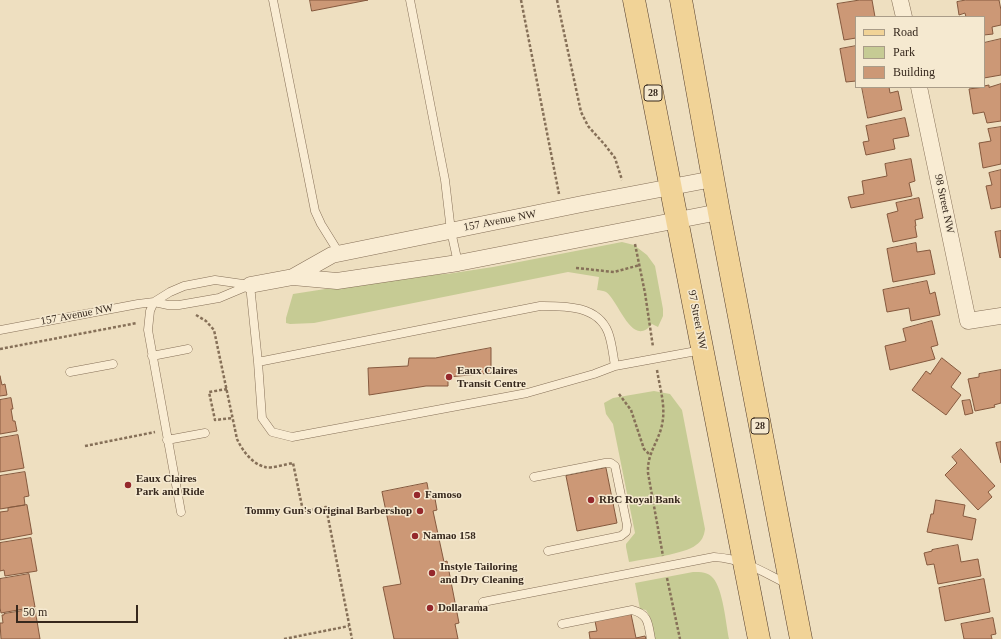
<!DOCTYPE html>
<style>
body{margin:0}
#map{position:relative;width:1001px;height:639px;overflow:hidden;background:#eedfc0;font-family:"Times New Roman",serif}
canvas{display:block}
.legend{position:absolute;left:855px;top:16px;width:130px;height:72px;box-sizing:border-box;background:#f5e9d0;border:1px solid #a99c88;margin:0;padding:5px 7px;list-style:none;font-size:12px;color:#36281d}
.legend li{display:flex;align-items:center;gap:8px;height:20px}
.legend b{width:20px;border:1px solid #a99c88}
.scale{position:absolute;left:16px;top:605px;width:122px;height:18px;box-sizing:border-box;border:2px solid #36281d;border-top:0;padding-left:5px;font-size:12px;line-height:14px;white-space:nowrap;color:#36281d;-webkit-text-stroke:3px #f5e9d0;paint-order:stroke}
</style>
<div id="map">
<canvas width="1001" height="639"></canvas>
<ul class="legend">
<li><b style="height:5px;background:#f1d397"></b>Road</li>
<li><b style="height:11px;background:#c6cb94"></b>Park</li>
<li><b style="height:11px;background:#cc9876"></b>Building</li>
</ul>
<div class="scale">50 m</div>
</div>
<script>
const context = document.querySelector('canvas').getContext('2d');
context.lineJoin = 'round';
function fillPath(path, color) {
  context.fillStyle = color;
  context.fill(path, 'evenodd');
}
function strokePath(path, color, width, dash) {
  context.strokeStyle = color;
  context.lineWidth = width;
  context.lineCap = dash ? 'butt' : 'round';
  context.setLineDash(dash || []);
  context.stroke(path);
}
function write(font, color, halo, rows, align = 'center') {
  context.font = font + ' "Times New Roman",serif';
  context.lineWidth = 3;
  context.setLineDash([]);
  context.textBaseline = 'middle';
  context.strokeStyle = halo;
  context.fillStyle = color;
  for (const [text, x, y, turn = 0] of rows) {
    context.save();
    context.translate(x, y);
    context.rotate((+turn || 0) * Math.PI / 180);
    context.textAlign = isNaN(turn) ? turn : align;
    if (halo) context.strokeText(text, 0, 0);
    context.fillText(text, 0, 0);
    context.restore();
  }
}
fillPath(new Path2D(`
 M622 242 634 245 647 255 655 266 663 309V316L658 327 652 324C632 349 619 301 606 292 604 291 600 290 597 290L599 277 568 272 314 323 290 324 286 323V318L293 294 415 275 447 274 493 267Z
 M654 391 670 394 682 410 705 529C704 536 702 541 696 545 685 554 645 559 629 562L626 547V544L635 533 613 424 606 414 604 403 613 398Z
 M693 572C701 572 708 572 713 578 723 589 726 624 729 639H654L650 617 646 610 640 609 635 583Z`), '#c6cb94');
const building = new Path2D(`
 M310 0H368L312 11Z
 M860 0H872L875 17H856V38L844 40 837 4Z
 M966 0H999L1001 10V25L992 27 993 34 984 35V17H966L965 13 959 15 957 2Z
 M1001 39V75L984 78V43Z
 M856 46V81L846 82 840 49Z
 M1001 84V121L987 123 984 112 973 114 969 89 984 87V86L989 85V87Z
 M862 87H889L890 93 898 91 902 110 868 118Z
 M905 118 909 136 893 139 895 149 866 155 863 142 869 141 866 126Z
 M1001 127V164L983 168 979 143 991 141 988 129Z
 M911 159 915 181 909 183 912 196 851 208 848 197 864 194 862 181 887 176 885 164Z
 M1001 170V207L991 209 986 186 992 185 989 173Z
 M919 198 923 218 915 220 916 226H915L917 237 893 242 887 214 898 211 896 203Z
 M1001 231V257L1000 258 995 232Z
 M916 243 917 252 930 250 935 274 893 282 887 249Z
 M927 281 930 294 935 292 940 315 911 321 909 308 887 312 883 290Z
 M932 321 938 345 931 347 935 359 890 370 885 346 906 341 903 329Z
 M491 348V373L448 377V386H426L369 395 368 368 408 366 409 358H435Z
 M942 358 961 373 951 387 961 395 946 415 912 390 926 371 930 374Z
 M1001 370V403L994 405 995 407 975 411 968 379 979 377V374Z
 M0 376 2 385 5 384 7 395 0 396Z
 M11 398 13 409H11L13 421H15L17 431 0 434V400Z
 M970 400 973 413 965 415 962 401Z
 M18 435 24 468 0 472V438Z
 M1001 442V463L996 443Z
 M961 449 995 486 988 492 992 497 978 510 945 475 957 463 952 457Z
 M606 468 617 523 577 531 566 476Z
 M25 472 29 496 24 497 25 505 0 509V476Z
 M427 483 429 494 434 493 437 510 433 511 444 562 447 561 459 623 455 624 458 639H394L383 587 401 584 382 492Z
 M936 500 965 505 963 516 976 519 972 540 927 532 931 514H933Z
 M27 505 32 534 0 540V512L8 511V508Z
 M31 538 37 571 5 576 4 570 0 571V543Z
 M958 545 961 562 978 559 981 576 938 584 934 564 927 565 924 553 932 551V550Z
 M29 574 35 607 1 613 0 608V579Z
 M984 579 990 612 945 621 939 588Z
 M35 609 40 639H1L0 623H3L2 615H4V614Z
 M631 614 636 638 645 636 646 639H590L589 632 597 631 595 621Z
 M993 618 996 634 991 635 992 639H964L961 624Z`);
fillPath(building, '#cc9876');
strokePath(building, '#85593e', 1);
const lane = new Path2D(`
 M273 0 315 211 321 224 339 253
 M410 0 445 180 451 231 458 263
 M250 285 258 362 262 418 272 432 292 437 527 393 594 374 615 366 702 350
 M154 302 150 311 148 330 181 512
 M154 302 170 292 184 286 215 280 250 285
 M0 330 138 304 154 302 168 305H179L219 298 250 285
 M152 356 188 349
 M258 362 540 306C564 306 597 305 608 332 612 342 613 355 615 366
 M70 372 113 364
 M167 440 205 433
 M534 477 605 463H611L615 466 627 525 626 532 621 536 548 551
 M483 602 714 557C744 559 761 571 787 584
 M562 624 632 610C649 614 648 624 651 639`);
const street = new Path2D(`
 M900 0 904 17
 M919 87 968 321 1001 316
 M293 277 332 255 582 204 713 179
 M250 285 293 277 337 281 458 263 719 212`);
const primary = new Path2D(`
 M634 0 759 639
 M681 0 719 212 801 639`);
strokePath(lane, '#867058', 9);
strokePath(street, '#867058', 17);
strokePath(primary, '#543e2d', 23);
strokePath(new Path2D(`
 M521 0 559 194
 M557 0 581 112 588 126 605 145 615 158 622 180
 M635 244 645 293 653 347
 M576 268 614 272 640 265
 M196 315 206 321 214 330 237 439C242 450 252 464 265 467 271 469 286 464 293 463L303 511 326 507 352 639
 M0 349 137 323
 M657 370C660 389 666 406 662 425 658 443 647 453 648 473L663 556
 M227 389 209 392 215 420 233 418
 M619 394 631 410 644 449 650 455
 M85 446 155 432
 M667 578 680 639
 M284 639 349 626`), '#867058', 2.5, [3, 2]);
strokePath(lane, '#f9ecd3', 8);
strokePath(street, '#f9ecd3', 16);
strokePath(primary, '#f1d397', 22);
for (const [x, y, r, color] of [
 [449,377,4,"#95282c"],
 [128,485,4,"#95282c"],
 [417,495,4,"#95282c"],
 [591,500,4,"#95282c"],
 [420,511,4,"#95282c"],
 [415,536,4,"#95282c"],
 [432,573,4,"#95282c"],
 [430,608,4,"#95282c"]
]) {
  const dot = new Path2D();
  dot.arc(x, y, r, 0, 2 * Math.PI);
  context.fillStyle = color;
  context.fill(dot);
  strokePath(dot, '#f5e9d0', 1.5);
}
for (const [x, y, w] of [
 [653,93,18],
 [760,426,18]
]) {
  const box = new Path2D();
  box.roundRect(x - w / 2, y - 8, w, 16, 3);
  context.fillStyle = '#f5e9d0';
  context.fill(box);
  strokePath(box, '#36281d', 1);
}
write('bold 10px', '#36281d', null, [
 ["28",653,93],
 ["28",760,426]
]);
write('11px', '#36281d', '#f5e9d0', [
 ["98 Street NW",944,204,78],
 ["157 Avenue NW",500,221,-11],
 ["157 Avenue NW",77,315,-11],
 ["97 Street NW",697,320,79]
]);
write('bold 11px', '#36281d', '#f5e9d0', [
 ["Eaux Claires",457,371],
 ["Transit Centre",457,384],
 ["Eaux Claires",136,479],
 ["Park and Ride",136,492],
 ["Famoso",425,495],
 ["RBC Royal Bank",599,500],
 ["Tommy Gun's Original Barbershop",412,511,"right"],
 ["Namao 158",423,536],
 ["Instyle Tailoring",440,567],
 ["and Dry Cleaning",440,580],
 ["Dollarama",438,608]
], 'left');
</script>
